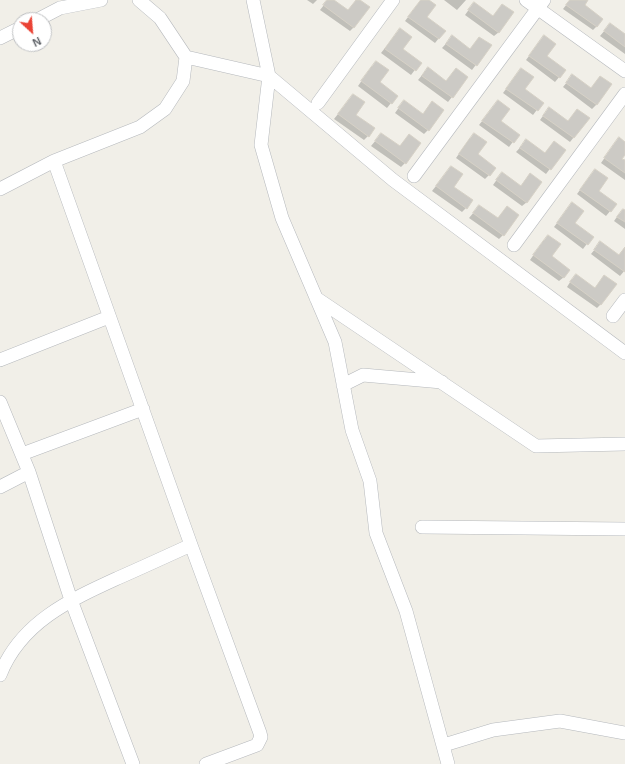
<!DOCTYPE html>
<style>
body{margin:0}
#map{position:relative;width:625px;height:764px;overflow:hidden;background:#f1efe8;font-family:Helvetica,sans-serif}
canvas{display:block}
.north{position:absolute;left:12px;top:12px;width:40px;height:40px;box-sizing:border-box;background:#fff;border:1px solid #bfc1c3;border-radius:50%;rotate:154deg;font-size:11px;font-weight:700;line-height:16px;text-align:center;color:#5f6368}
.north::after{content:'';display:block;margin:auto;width:14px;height:18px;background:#ea4335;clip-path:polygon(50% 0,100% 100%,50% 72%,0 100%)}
</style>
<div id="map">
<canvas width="625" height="764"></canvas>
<div class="north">N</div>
</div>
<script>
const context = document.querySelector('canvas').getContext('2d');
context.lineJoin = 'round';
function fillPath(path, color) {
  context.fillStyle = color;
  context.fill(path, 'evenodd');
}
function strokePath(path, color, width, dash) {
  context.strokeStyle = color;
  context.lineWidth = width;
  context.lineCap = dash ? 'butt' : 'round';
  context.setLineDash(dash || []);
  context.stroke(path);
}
fillPath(new Path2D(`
 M307 0H317L313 4Z
 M328 0H332L348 11 358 0 354 27 350 31 320 10Z
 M421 0H427L425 18 439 38 435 43 405 21Z
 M444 0H466L457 10Z
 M570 0H587L583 5 597 26 593 30 563 9Z
 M502 5 499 32 494 36 465 15 470 8 493 17Z
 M610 24 625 36V54L600 36Z
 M400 29 402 49 420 63 411 75 381 53Z
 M452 37 470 50 490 46 472 70 442 48Z
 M540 41 546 57 565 70 555 82 526 60Z
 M372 66 378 82 391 103 387 108 358 86Z
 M428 68 446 82 467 78 448 102 418 80Z
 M517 74 523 90 542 103 533 115 503 93Z
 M572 76 591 89 600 77 597 104 592 109 563 87Z
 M353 95 355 115 368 136 364 140 334 119Z
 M498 101 500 121 518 135 509 147 479 125Z
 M400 106 423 115 428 107V130L424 134 395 113Z
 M545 113 574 137 570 142 540 120Z
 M381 134 399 147 409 135 405 163 401 167 371 146Z
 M470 138 476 154 489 175 485 179 456 158Z
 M526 141 544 154 554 142 564 150 546 174 516 152Z
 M615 143H625V153L621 159 625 162V180L601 163Z
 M451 167 453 187 466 208 462 212 432 191Z
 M591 175 597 191 616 204 606 216 577 194Z
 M498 178 520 187 526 179 527 202 522 206 493 185Z
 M572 203 574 224 592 237 583 249 554 227Z
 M479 206 497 219 507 207 503 235 499 239 469 218Z
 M625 211V229L614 221 619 214Z
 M544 240 550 256 564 277 559 281 530 260Z
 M600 243 618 256 625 247V270L620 276 591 254Z
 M572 279 595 288 600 281 601 304 597 308 567 287Z`), '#0003');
const building = new Path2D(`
 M327 0H334L348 10 356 0H360L370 7 354 28 323 5Z
 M421 0H429L436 5 427 17 446 31 439 39 408 17Z
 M570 0H588L585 5 603 19 597 27 566 5Z
 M474 2 493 16 502 4 514 12 499 33 468 10Z
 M610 23 625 34V47L604 31Z
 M400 28 412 37 403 49 422 63 416 71 385 49Z
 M452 35 470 49 479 37 492 45 477 66 446 44Z
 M544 35 556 44 547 56 566 70 560 78 529 56Z
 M376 61 389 70 380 82 398 96 392 104 361 81Z
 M428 67 446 81 456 68 468 77 453 98 422 76Z
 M521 68 534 77 525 89 544 103 538 111 506 89Z
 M572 74 591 88 600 76 612 84 597 105 566 83Z
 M353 94 365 102 356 115 375 128 369 137 338 114Z
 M404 100 423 114 432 101 444 110 429 131 398 108Z
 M498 100 510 109 501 121 520 135 514 143 482 121Z
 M549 107 568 121 577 109 590 118 574 138 543 116Z
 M381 133 400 146 409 134 421 143 406 164 375 141Z
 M474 133 487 142 478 154 496 168 490 176 459 154Z
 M619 137 625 142V155L622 159 625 160V173L604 158Z
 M526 139 545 153 554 141 566 150 551 170 520 148Z
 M451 166 463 174 454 187 473 200 467 209 436 186Z
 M595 169 608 178 599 191 617 204 611 212 580 190Z
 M502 172 521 186 530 173 542 182 527 203 496 180Z
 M572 202 584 211 575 223 594 237 588 245 557 223Z
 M479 205 498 218 507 206 519 215 504 236 473 213Z
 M623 209 625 210V222L617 217Z
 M548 235 561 244 552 256 570 270 564 278 533 255Z
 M600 241 619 255 625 247V272L594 250Z
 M576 274 595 288 604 275 617 284 601 305 570 282Z`);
fillPath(building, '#cccac5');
strokePath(building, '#d6d1c6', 1);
const minor = new Path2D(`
 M139 0 160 18 186 57 269 76 393 180 625 353
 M253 0 269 76 261 145 282 218 335 342 352 430 370 481 376 533 406 611 448 764
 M526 0 625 71
 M37 20 60 8 101 0
 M0 38 20 28
 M318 103 393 0
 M54 161 191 545 260 733 261 737 257 745 206 764
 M414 176 544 0
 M0 189 54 161 140 127 165 109 183 81 186 57
 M514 245 625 94
 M316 298 536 446 625 444
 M613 316 625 300
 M0 360 109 317
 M343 385 363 375 442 382
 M0 402 29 472 71 600 133 764
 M22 454 143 409
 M0 487 29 472
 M422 527 625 529
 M0 675C21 622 70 600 118 578 143 567 167 556 191 545
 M444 745 493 730 560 721 625 733`);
strokePath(minor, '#b5b8bc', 14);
strokePath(minor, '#fff', 13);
</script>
